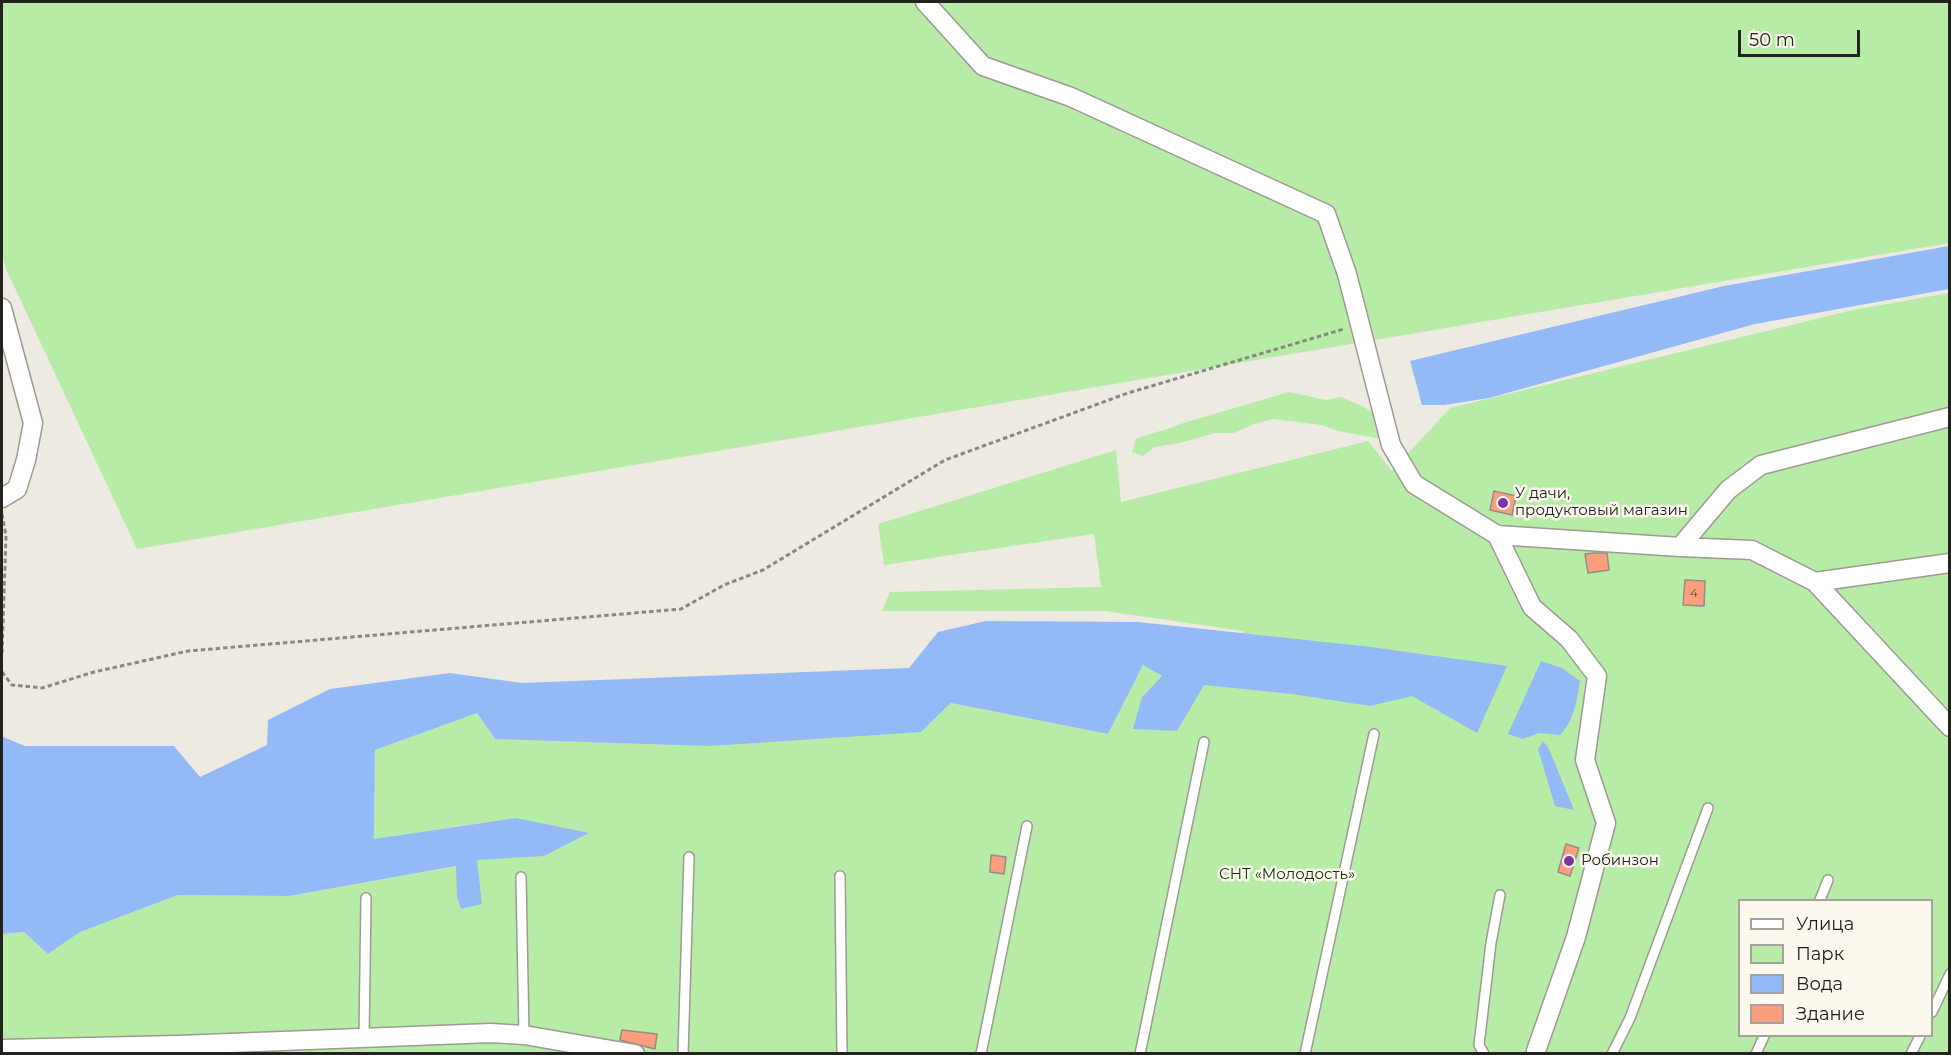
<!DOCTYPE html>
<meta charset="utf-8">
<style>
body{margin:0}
#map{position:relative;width:1951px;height:1055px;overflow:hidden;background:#edeae1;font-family:Montserrat,sans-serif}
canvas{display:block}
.frame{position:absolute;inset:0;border:3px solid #23221e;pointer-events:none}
.legend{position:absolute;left:1738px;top:899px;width:195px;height:138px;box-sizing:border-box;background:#fbf8ee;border:2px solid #a5a29b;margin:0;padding:8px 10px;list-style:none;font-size:18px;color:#23221e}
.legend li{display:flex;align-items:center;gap:12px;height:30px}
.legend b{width:30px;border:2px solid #a5a29b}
.scale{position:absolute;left:1738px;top:30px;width:122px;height:27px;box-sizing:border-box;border:3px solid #23221e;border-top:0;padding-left:8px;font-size:18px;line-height:21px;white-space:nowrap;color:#23221e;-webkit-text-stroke:4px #fbf8ee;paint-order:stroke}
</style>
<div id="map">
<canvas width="1951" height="1055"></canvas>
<div class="frame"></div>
<ul class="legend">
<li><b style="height:8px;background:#fff"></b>Улица</li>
<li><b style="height:16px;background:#b7eca6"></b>Парк</li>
<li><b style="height:16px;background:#93b9f7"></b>Вода</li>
<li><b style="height:16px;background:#fd9e7f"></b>Здание</li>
</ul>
<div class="scale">50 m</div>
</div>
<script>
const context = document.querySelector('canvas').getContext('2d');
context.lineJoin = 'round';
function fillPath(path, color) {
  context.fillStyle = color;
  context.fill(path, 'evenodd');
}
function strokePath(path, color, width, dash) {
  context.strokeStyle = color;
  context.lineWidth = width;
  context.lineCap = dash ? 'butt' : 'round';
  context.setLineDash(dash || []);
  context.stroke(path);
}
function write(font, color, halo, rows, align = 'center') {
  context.font = font + ' Montserrat,sans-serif';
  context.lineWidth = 5;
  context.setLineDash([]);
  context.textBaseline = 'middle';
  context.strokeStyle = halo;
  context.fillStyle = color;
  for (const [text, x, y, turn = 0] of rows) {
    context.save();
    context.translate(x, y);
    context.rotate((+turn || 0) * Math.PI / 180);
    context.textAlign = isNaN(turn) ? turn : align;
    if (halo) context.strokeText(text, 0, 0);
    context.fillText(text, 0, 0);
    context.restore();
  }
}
fillPath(new Path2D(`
 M2 2H1949V243L137 549 6 269 2 253Z
 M1949 293V1053L2 1054V934L24 932 48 954 80 932 178 895 289 896 457 866V897L477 860 516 818 374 839 375 750 477 713 495 739 921 732 951 703 1108 734 1143 665 1162 676 1142 697 1203 685 1220 656 1244 631 1105 611H882L890 592 1101 587 1094 534 884 565 878 524 1116 450 1121 502 1368 441 1392 471 1450 408 1853 310ZM1740 900H1932V1036H1740Z
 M1289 392 1326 400 1341 397 1364 407 1374 414 1381 439 1338 431 1321 425 1273 419 1254 424 1234 433H1215L1180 443 1155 447 1143 456 1132 452 1136 439C1151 432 1166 431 1180 424Z`), '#b7eca6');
fillPath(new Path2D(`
 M1949 246V289L1755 324 1489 398 1444 405H1422L1410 361 1724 286Z
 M986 621 1138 622 1371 647 1507 666 1477 733 1412 696 1370 706 1292 694 1204 685 1177 731 1133 729 1142 697 1162 676 1143 665 1108 734 951 703 921 732 710 746 495 739 477 713 375 750 374 839 516 818 589 833 544 856 477 860 482 904 461 909 457 897 456 866 289 896 178 895 80 932 48 954 24 932 2 934 3 737 25 746H174L200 777 267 745 268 720 330 689 450 673 522 683 909 668 938 632Z
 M1541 661 1562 668 1580 681C1577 700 1574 721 1560 735L1539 733 1523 739 1508 734Z
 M1543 741 1549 749 1574 810 1555 806 1538 749Z`), '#93b9f7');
const building = new Path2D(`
 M1494 491 1516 496 1512 515 1490 510Z
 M1595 553H1607L1609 570 1588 573 1585 554Z
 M1685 580 1705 581 1704 606 1683 605Z
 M1566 844 1579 848 1570 876 1558 872Z
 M991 855 1006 857 1004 874 990 872Z
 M622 1030 657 1034 655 1049 620 1040Z`);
fillPath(building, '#fd9e7f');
strokePath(building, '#958b87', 1.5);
const lane = new Path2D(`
 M840 876 842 1054
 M521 877 524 1035
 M1820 900 1828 880
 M1932 1012 1950 974
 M364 1038 366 898
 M683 1054 689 857
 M981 1054 1027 826
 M1140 1054 1204 742
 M1305 1054 1374 734
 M1484 1054 1479 1045 1491 943 1500 895
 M1612 1054 1630 1018 1708 808
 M1756 1054 1764 1036
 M1911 1054 1920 1036`);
const street = new Path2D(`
 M925 2 983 66 1071 97 1326 214 1347 274 1391 445 1414 484 1497 535 1680 547 1752 550 1815 582 1950 727
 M2 308 33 423 26 460 17 489 2 498
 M1497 535 1532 607 1569 639 1597 676 1585 760 1606 823 1576 937 1536 1051
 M1680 547 1728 490 1761 465 1950 417
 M1815 582 1950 563
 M2 1049 178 1045 491 1033 524 1035 635 1054`);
strokePath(lane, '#9d9a91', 12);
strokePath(street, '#9d9a91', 21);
strokePath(new Path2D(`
 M2 514 6 536 2 655
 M2 672 12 685 42 688 94 672 188 651 681 609 724 585 763 570 945 460 1128 393 1344 329`), '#898781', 3, [4.5, 3]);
strokePath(lane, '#fff', 9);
strokePath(street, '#fff', 18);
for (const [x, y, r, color] of [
 [1503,503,6,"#8133a4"],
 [1569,861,6,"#8133a4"]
]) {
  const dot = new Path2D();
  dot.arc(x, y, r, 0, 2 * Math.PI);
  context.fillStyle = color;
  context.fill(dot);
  strokePath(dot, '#fbf8ee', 2);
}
write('12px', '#5a4136', null, [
 ["4",1694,593]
]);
write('15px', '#23221e', '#fbf8ee', [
 ["У дачи,",1515,494],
 ["продуктовый магазин",1515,511],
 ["Робинзон",1581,861]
], 'left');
write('15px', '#0c3300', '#fbf8ee', [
 ["СНТ «Молодость»",1287,875]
]);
</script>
